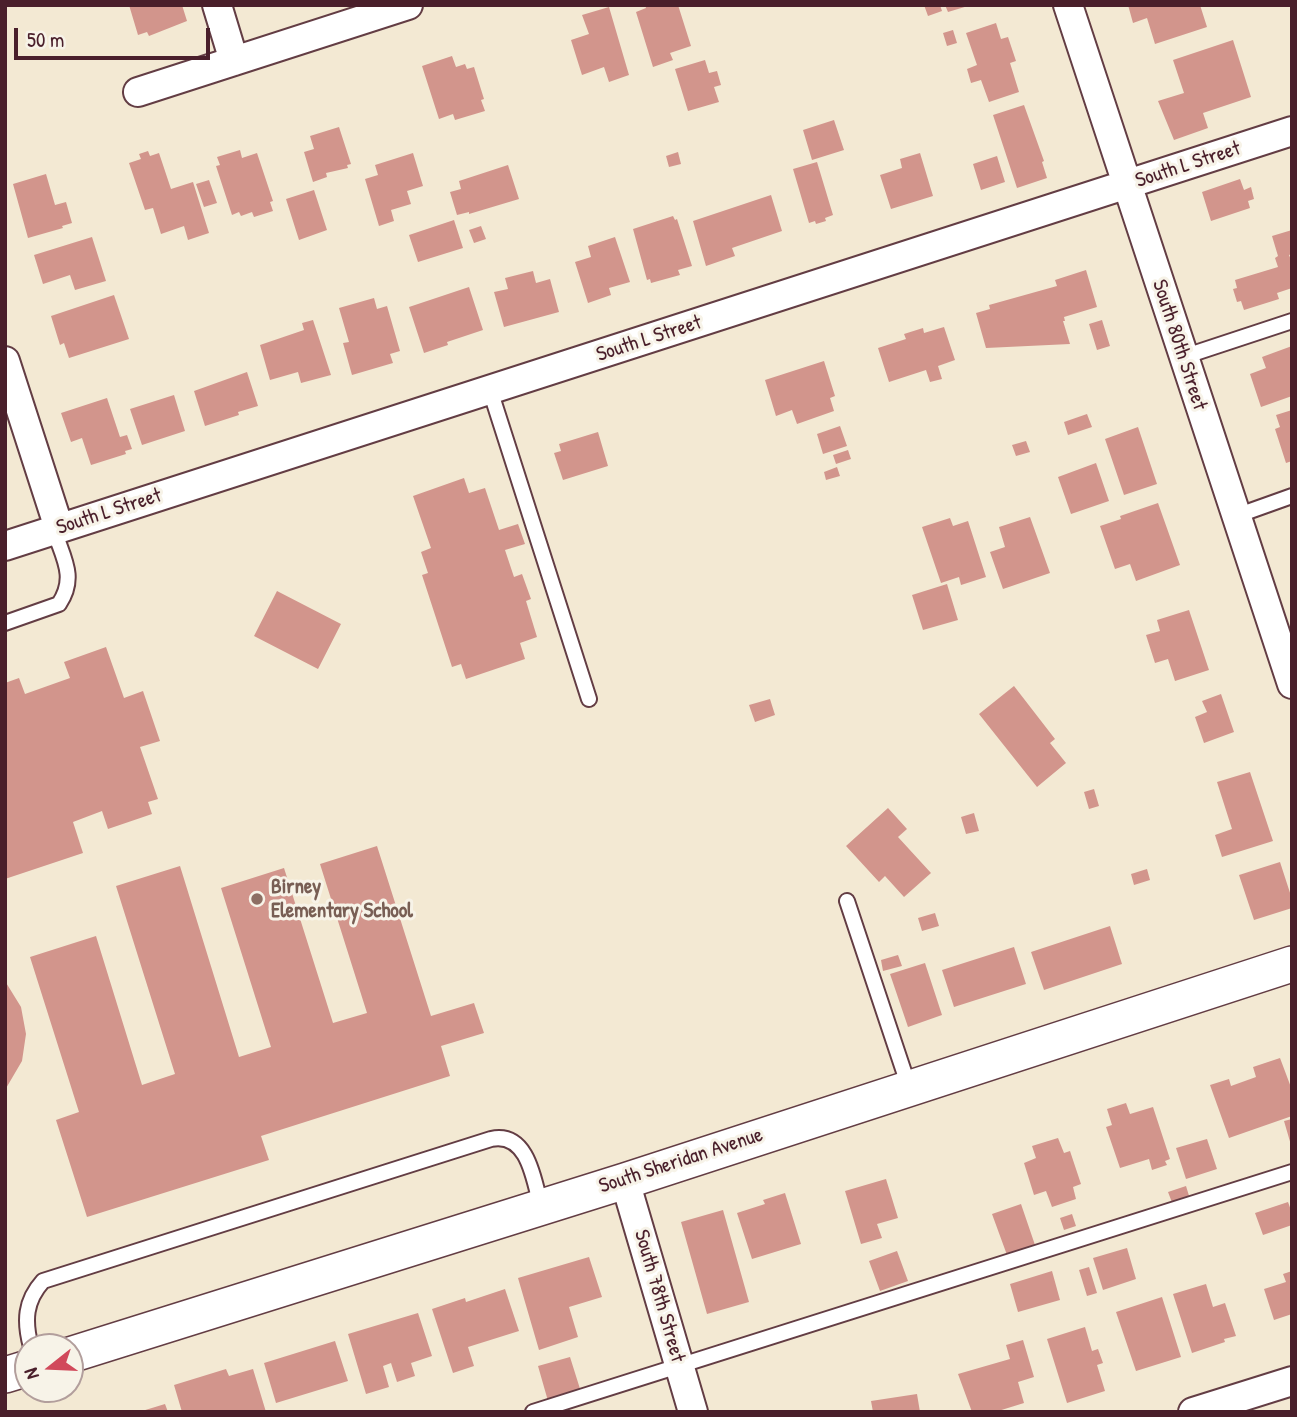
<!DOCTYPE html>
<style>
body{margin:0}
#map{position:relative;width:1297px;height:1417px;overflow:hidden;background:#f3e9d3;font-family:"Patrick Hand",sans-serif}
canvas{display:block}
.frame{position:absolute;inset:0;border:7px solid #4a1f2b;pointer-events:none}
.north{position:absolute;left:14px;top:1333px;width:70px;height:70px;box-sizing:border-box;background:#f7f3e8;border:2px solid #b29e9c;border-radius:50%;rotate:252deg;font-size:19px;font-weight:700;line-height:28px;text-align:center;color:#4a1f2b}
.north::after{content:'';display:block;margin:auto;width:24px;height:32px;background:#d1495b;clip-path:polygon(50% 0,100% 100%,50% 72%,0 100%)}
.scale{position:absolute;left:14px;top:28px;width:196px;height:32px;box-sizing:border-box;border:4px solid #4a1f2b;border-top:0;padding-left:9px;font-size:21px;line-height:24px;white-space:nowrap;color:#4a1f2b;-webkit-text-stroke:5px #f7f3e8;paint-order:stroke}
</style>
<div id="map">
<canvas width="1297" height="1417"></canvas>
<div class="frame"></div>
<div class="north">N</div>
<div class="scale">50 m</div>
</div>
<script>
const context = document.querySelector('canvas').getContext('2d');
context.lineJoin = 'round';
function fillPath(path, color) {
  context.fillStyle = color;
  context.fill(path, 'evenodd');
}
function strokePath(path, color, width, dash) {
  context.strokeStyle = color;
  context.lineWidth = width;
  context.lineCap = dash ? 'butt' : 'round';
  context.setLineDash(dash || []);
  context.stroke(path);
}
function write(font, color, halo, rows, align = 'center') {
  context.font = font + ' "Patrick Hand",sans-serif';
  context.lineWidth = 6;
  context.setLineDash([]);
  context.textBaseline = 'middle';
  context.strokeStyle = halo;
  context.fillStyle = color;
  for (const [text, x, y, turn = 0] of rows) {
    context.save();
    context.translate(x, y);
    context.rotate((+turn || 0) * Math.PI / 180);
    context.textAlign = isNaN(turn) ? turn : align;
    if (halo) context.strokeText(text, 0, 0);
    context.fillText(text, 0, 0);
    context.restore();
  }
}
fillPath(new Path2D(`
 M129 5H182L187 21 149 36 147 32 138 35Z
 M645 5H678L691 46 670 53 673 60 653 67 636 12 646 8Z
 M924 5H940L942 11 928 16Z
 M945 5H968V6L948 12Z
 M1128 5H1200L1207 27 1155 44 1147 18 1133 23Z
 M609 7 629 75 609 82 604 67 582 75 571 40 589 34 582 15Z
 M996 23 1001 39 1008 37 1016 61 1010 63 1019 92 989 102 981 80 971 83 967 69 977 65 966 33Z
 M953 30 957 43 947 46 943 33Z
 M1233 40 1251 97 1203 113 1208 128 1174 140 1158 101 1184 93 1173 60Z
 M452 56 456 67 465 64 467 69 474 67 484 99 481 100 485 111 455 120 453 114 439 119 422 66Z
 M705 60 709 73 717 71 721 85 714 87 719 102 688 111 675 69Z
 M1024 105 1044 161 1042 162 1047 178 1017 188 993 115Z
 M834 120 844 150 812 160 803 130Z
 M339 127 351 164 347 165 348 168 326 173 327 177 313 182 304 152 314 149 310 136Z
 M240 150 242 158 257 153 273 201 270 202 273 211 254 217 252 212 241 216 239 212 232 215 216 166 220 165 217 157Z
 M148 151 150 156 159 153 171 189 193 182 209 233 188 240 184 226 161 234 153 208 145 210 129 163 141 159 139 154Z
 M678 152 681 164 669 167 666 156Z
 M413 153 423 186 407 191 411 204 391 210 394 221 379 226 365 179 378 175 375 165Z
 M920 153 933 196 891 209 880 175 902 168 900 159Z
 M997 156 1005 182 981 190 973 164Z
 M817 162 833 215 825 218 826 221 816 224 815 221 809 223 793 169Z
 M508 165 519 199 469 214V212L457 215 450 192 461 189 459 181Z
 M46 174 55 205 66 202 72 223 62 226 63 228 28 238 13 184Z
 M1240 179 1244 190 1251 187 1254 199 1248 201 1250 208 1211 221 1202 192Z
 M209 180 217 203 204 207 196 184Z
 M314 190 327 230 299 240 286 199Z
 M771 195 782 231 732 248 735 256 706 266 693 221Z
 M673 216 675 220 677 219 692 266 678 270 680 275 651 283 650 279 647 280 633 229Z
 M454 220 463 248 418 262 409 235Z
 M481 226 486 239 474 243 469 230Z
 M1292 230V254L1289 255 1292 262V288L1277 293 1279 299 1244 310 1241 301 1237 302 1233 289 1237 288 1235 280 1278 267 1275 258 1278 256 1272 236Z
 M92 237 106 281 75 290 70 275 43 284 34 255Z
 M615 237 630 282 609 288 611 295 588 303 575 262 591 257 588 246Z
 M1086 270 1097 307 1064 317 1065 321H1063L1070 344 986 348 976 313 990 309 989 305 1057 286 1055 280Z
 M533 271 536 283 550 279 559 312 504 327 494 292 508 289 505 278Z
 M469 287 483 330 447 342 448 345 424 353 409 307Z
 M114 295 129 339 69 358 64 343 60 345 51 316Z
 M374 298 377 309 387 306 400 351 390 354 393 363 352 375 343 343 349 342 339 308Z
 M313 320 331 375 301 383 298 372 270 380 260 345 304 330 302 323Z
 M1102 320 1110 346 1097 350 1089 324Z
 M944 327 955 360 938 366 942 379 930 382 926 370 889 382 878 348 906 339 904 334 923 328 924 333Z
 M1292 346V396L1261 407 1250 374 1266 368 1262 357Z
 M824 361 835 396 830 398 834 411 797 424 792 410 776 416 765 380Z
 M247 372 258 406 238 412 239 415 205 426 194 391Z
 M174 395 185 431 142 445 130 409Z
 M107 398 120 437 127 435 132 449 125 451 126 454 91 465 82 438 71 442 61 413Z
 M1292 410V461L1286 463 1275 429 1280 427 1276 415Z
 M1087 414 1092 427 1068 435 1064 422Z
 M840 426 847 446 823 454 817 434Z
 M1138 427 1157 484 1124 495 1105 439Z
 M598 432 608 466 563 480 554 453 561 451 559 444Z
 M1026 441 1030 452 1016 456 1012 445Z
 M848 450 851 459 836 464 833 455Z
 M1096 463 1109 501 1071 514 1058 477Z
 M837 467 840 476 826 480 824 472Z
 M464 478 469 493 485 488 499 530 518 524 525 544 505 550 514 577 522 574 531 599 526 601 537 637 520 643 525 659 466 679 461 664 452 667 422 575 428 573 421 552 431 548 413 496Z
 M1158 503 1180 565 1136 581 1130 564 1115 569 1100 526 1121 519 1120 516Z
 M1030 517 1050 573 1003 589 990 552 1005 547 999 527Z
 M950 518 953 526 968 521 986 577 961 585 959 577 941 583 922 527Z
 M947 584 958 620 923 630 912 595Z
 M277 591 341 624 318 669 254 636Z
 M1189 610 1209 670 1175 681 1168 659 1155 663 1146 635 1160 631 1157 620Z
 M106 647 124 698 143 691 160 741 140 747 158 799 148 802 152 814 108 829 102 811 73 822 83 853 5 879V683L19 678 25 694 70 678 64 662Z
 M1014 686 1055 739 1050 743 1066 763 1037 787 979 714Z
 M1221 694 1234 732 1204 743 1195 717 1207 712 1202 701Z
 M770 699 775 715 755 722 749 705Z
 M1250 772 1273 841 1222 857 1215 835 1232 829 1217 782Z
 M1094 789 1099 806 1089 809 1084 792Z
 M888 808 907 829 898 837 931 873 904 897 885 876 879 882 846 846Z
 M974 813 979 831 966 834 961 817Z
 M377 846 431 1016 474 1003 484 1033 441 1046 450 1076 261 1136 269 1160 87 1217 56 1120 79 1112 30 957 96 936 142 1085 175 1074 116 886 180 866 239 1057 271 1047 221 888 284 868 333 1023 367 1013 320 864Z
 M1280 862 1292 899V908L1254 920 1239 875Z
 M1147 869 1150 880 1134 885 1131 874Z
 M935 913 939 926 922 931 918 918Z
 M1110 926 1122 964 1044 990 1031 952Z
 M1014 947 1026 984 954 1007 942 970Z
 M898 955 902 966 883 971 881 960Z
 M925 963 942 1015 908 1027 890 974Z
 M5 981 21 1007 26 1034 22 1061 5 1090Z
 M1280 1058 1292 1090V1116L1229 1138 1210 1085 1229 1079 1231 1086 1256 1077 1253 1067Z
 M1126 1103 1130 1114 1153 1107 1170 1159 1165 1161 1167 1165 1152 1170 1149 1159 1120 1168 1106 1127 1112 1125 1107 1109Z
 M1292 1119V1145H1291L1284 1121Z
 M1058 1138 1064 1153 1070 1151 1081 1184 1073 1187 1076 1199 1052 1207 1046 1191 1034 1195 1024 1163 1036 1158 1032 1146Z
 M1207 1139 1217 1169 1186 1179 1176 1148Z
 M886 1179 898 1218 877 1224 882 1238 861 1244 845 1191Z
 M1186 1186 1190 1199 1173 1205 1168 1192Z
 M785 1193 801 1244 752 1259 737 1213 765 1204 763 1200Z
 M1288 1202 1292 1213V1225L1263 1235 1255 1213Z
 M1021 1204 1035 1245 1007 1255 992 1214Z
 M723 1210 749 1302 707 1314 681 1222Z
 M1072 1214 1076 1226 1064 1230 1060 1218Z
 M1127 1248 1136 1279 1103 1290 1093 1258Z
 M897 1251 908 1281 880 1291 869 1261Z
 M589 1257 602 1297 569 1307 578 1337 539 1350 518 1278Z
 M1089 1267 1097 1293 1087 1296 1079 1270Z
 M1052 1271 1060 1300 1018 1312 1010 1284Z
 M1292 1271V1314L1274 1320 1264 1289 1286 1282 1283 1274Z
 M1206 1284 1213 1307 1225 1303 1236 1336 1224 1339 1225 1342 1192 1353 1173 1294Z
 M505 1289 519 1331 468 1347 474 1366 453 1373 432 1309 465 1298 466 1302Z
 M1162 1297 1181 1357 1136 1371 1116 1312Z
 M418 1313 432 1356 411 1363 415 1376 397 1382 391 1363 383 1366 389 1387 366 1394 348 1334Z
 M1085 1327 1092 1351 1098 1349 1103 1363 1097 1365 1105 1391 1067 1403 1047 1339Z
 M1023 1340 1034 1377 1018 1382 1024 1403 995 1412H972L958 1374 1010 1359 1006 1345Z
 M335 1341 348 1381 276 1403 264 1363Z
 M570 1357 581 1392 548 1401 538 1366Z
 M226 1369 229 1376 253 1369 266 1412H182L174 1385Z
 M917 1394 920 1412H873L871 1401Z
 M165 1404 168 1412H143L142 1411Z`), '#d2958c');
const service = new Path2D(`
 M1183 357 1292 321
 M490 390 589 699
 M1236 516 1292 496
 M5 623 59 604C77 577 63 558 54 530
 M847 901 909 1087
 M31 1347C24 1321 25 1301 43 1281L491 1139C528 1131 534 1180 541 1207
 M533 1412 1292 1172`);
const minor = new Path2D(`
 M217 5 234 61
 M1068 5 1292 684
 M138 92 408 5
 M5 361 59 528
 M5 546 1292 131
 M625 1181 693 1412
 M1193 1412 1292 1381`);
const tertiary = new Path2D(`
 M70 1355 625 1181 1292 964
 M5 1375 28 1368`);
strokePath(service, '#633d44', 18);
strokePath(minor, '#633d44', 32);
strokePath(tertiary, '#633d44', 38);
strokePath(service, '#fff', 14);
strokePath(minor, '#fff', 28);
strokePath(tertiary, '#fff', 35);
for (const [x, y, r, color] of [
 [257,899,7,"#8d6e63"]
]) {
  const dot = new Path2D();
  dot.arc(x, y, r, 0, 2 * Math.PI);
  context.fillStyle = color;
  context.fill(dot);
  strokePath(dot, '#f7f3e8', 2.5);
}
write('21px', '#4a1f2b', '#f7f3e8', [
 ["South L Street",1188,165,-18],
 ["South L Street",649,339,-18],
 ["South 80th Street",1179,345,72],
 ["South L Street",109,512,-18],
 ["South Sheridan Avenue",681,1161,-18],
 ["South 78th Street",659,1296,74]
]);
write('bold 21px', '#785e54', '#f7f3e8', [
 ["Birney",271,887],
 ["Elementary School",271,911]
], 'left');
</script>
